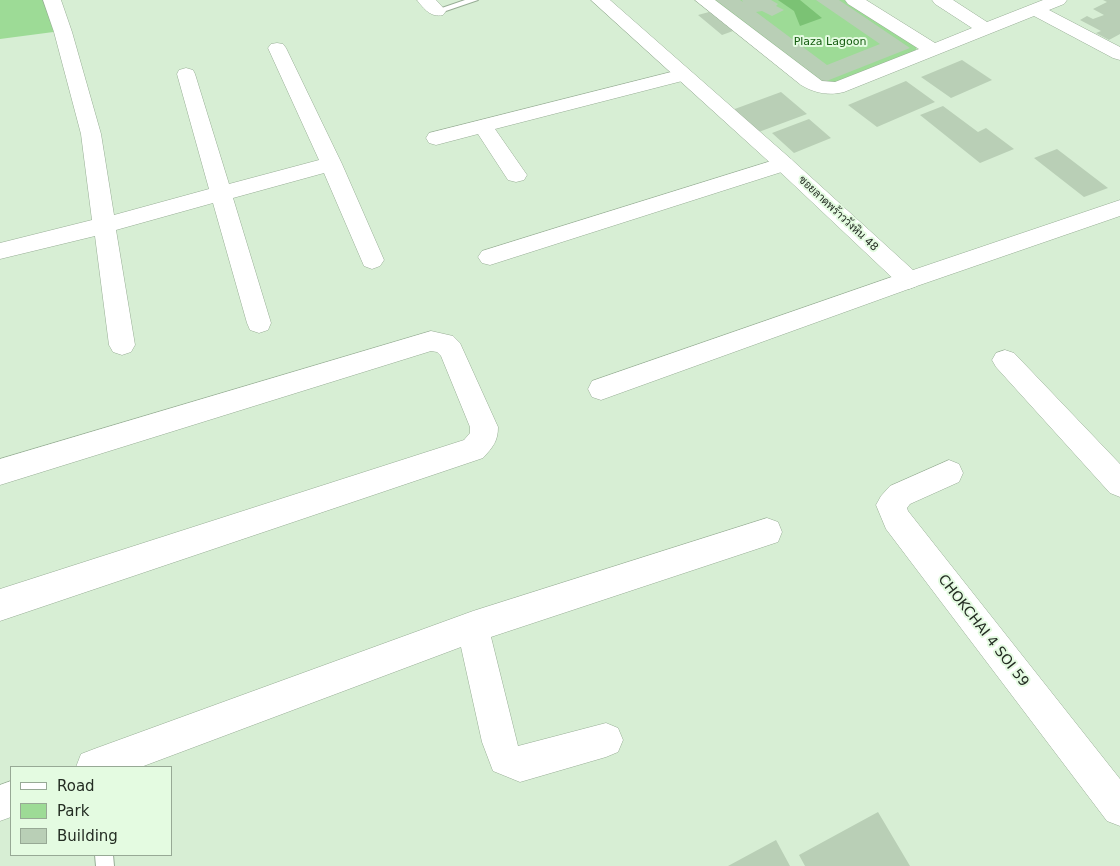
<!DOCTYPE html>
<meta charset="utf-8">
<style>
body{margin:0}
#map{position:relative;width:1120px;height:866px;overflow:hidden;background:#d7eed4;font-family:"DejaVu Sans",sans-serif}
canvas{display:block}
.legend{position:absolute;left:10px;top:766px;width:162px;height:90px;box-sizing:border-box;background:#e4fbe1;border:1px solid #97a995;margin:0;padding:6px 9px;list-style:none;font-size:15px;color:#242d23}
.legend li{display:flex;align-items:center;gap:10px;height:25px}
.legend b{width:25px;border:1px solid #97a995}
</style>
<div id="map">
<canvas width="1120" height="866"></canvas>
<ul class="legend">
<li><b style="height:6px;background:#fff"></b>Road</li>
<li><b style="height:14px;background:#9ddb96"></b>Park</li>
<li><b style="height:14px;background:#b9cfb6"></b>Building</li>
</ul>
</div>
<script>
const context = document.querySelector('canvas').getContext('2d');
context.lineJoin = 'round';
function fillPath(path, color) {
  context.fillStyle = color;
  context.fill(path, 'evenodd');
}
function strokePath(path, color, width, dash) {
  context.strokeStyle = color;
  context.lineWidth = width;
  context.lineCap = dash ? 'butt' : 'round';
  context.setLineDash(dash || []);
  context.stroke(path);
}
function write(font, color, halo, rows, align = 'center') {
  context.font = font + ' "DejaVu Sans",Sarabun,sans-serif';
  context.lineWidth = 4;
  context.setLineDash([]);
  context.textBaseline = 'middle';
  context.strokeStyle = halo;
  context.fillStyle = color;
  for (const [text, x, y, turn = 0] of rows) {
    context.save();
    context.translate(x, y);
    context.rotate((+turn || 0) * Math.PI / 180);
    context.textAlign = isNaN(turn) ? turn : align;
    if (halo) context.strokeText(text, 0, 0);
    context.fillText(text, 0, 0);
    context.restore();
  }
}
fillPath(new Path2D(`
 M0 0H46L61 31 0 39Z
 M705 0H849L918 45 915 52 836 85 818 88Z`), '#9ddb96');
fillPath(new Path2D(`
 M778 0H800L822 18 800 26 794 11Z`), '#7bc274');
fillPath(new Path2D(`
 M716 0H740L743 2 742 0H771L778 4 776 6 784 10 772 16 762 11 756 12 827 65 880 44 816 0H839L910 48 824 82Z
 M1103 0H1120V34L1109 40 1096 33 1101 31 1080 20 1087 16 1093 19 1104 15 1093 9 1107 2Z
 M709 12 733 31 722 35 698 15Z
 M962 60 992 80 951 98 921 77Z
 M906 81 935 102 877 127 848 105Z
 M781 92 807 114 756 133 732 110Z
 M943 106 978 132 986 128 1014 149 980 163 920 115Z
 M809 119 831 138 794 153 772 133Z
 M1057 149 1108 188 1084 197 1034 158Z
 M878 812 910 866H805L799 855Z
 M776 840 790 866H728Z`), '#b9cfb6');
const service = new Path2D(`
 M465 0H478L437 14 433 11Z
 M95 855H113L114 866H96Z`);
const minor = new Path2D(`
 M43 0H61L72 32 101 134 114 215 209 189 177 74 179 70 186 68 193 70 195 74 229 184 319 160 268 48 271 44 277 43 283 44 286 48 342 164 384 260 380 266 372 269 364 266 324 173 233 198 271 323 268 330 259 333 250 330 247 323 213 203 116 230 135 345 131 352 122 355 113 352 109 345 95 236 0 259V243L92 220 81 134 54 32Z
 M417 0H436L446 11 443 15C431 18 424 9 417 0Z
 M695 0H715L822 81 835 82 919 49 848 4 845 0H866L935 43 972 28 935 4 932 0H953L987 22 1043 0H1067L1064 4 1049 10 1120 47V60L1113 58 1034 16 844 92C829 96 814 93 801 85Z
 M683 69 690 71 692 75 690 79 495 129 527 175 524 180 516 182 508 180 478 134 436 145 429 143 426 138 429 133Z
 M784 157 791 159 795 164 791 169 490 265 482 263 478 257 482 251Z
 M909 271 917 274 921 280 917 286 601 400 592 397 588 389 592 381Z
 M431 331 453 336 460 343 498 427C498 441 493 447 483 458L0 621V589L464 440 470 433V427L441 356 437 352 431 351 0 485V459Z
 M1005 350 1014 353 1120 464V497L1110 493 996 367 992 360 996 353Z
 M949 460 959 464 963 473 959 482 910 504 907 508 908 511 1120 779V826L1107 821 886 529 876 505 881 496 890 486Z
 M767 518 778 522 782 532 778 542 491 637 518 746 606 723 618 728 623 740 618 752 606 757 520 782 493 771 482 742 461 647 141 767H76L81 754 94 749 473 611Z
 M11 781V817L0 821V785Z`);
const tertiary = new Path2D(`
 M591 0H610L791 159 913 270 1120 200V216L917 286 909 289 901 286 777 169Z`);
strokePath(service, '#97ad95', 2);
strokePath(minor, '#97ad95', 1);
strokePath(tertiary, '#97ad95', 1);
fillPath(service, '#fff');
fillPath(minor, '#fff');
fillPath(tertiary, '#fff');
write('11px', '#165d11', '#e4fbe1', [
 ["Plaza Lagoon",830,42]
]);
write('11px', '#242d23', '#e4fbe1', [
 ["ซอยลาดพร้าววังหิน 48",838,214,43]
]);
write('14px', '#242d23', '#e4fbe1', [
 ["CHOKCHAI 4 SOI 59",983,631,52]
]);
</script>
